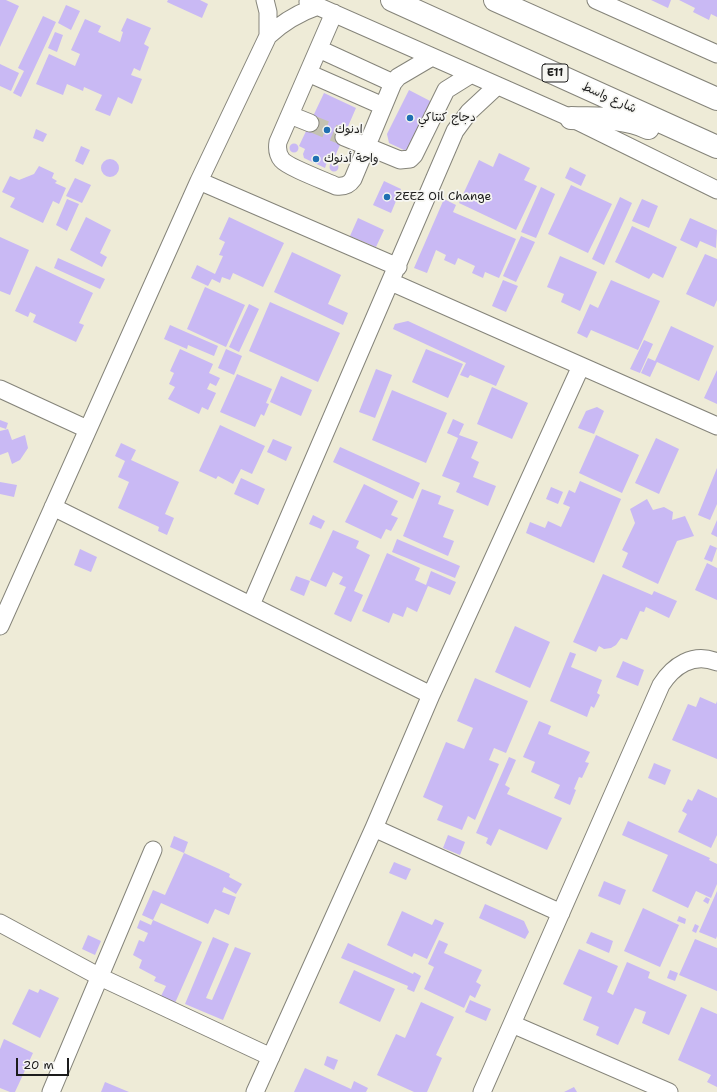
<!DOCTYPE html>
<meta charset="utf-8">
<style>
body{margin:0}
#map{position:relative;width:717px;height:1092px;overflow:hidden;background:#eeebd7;font-family:"Shantell Sans",sans-serif}
canvas{display:block}
.scale{position:absolute;left:16px;top:1058px;width:53px;height:18px;box-sizing:border-box;border:2px solid #1c1c1c;border-top:0;padding-left:5px;font-size:12px;line-height:14px;white-space:nowrap;color:#1c1c1c;-webkit-text-stroke:3px #f6f6f2;paint-order:stroke}
</style>
<div id="map">
<canvas width="717" height="1092"></canvas>
<div class="scale">20 m</div>
</div>
<script>
const context = document.querySelector('canvas').getContext('2d');
context.lineJoin = 'round';
function fillPath(path, color) {
  context.fillStyle = color;
  context.fill(path, 'evenodd');
}
function strokePath(path, color, width, dash) {
  context.strokeStyle = color;
  context.lineWidth = width;
  context.lineCap = dash ? 'butt' : 'round';
  context.setLineDash(dash || []);
  context.stroke(path);
}
function write(font, color, halo, rows, align = 'center') {
  context.font = font + ' "Shantell Sans","Playpen Sans Arabic",sans-serif';
  context.lineWidth = 3.5;
  context.setLineDash([]);
  context.textBaseline = 'middle';
  context.strokeStyle = halo;
  context.fillStyle = color;
  for (const [text, x, y, turn = 0] of rows) {
    context.save();
    context.translate(x, y);
    context.rotate((+turn || 0) * Math.PI / 180);
    context.textAlign = isNaN(turn) ? turn : align;
    if (halo) context.strokeText(text, 0, 0);
    context.fillText(text, 0, 0);
    context.restore();
  }
}
fillPath(new Path2D(`
 M0 0H6L19 6 0 47Z
 M168 0H200L208 4 202 18 167 2Z
 M651 0H671L668 8Z
 M679 0H717V17L711 14 709 20 693 12 695 8Z
 M66 5 80 11 71 30 58 23Z
 M43 16 56 22 21 97 13 93 24 71 18 68Z
 M127 18 151 28 144 44 149 47 140 71 134 68 131 75 142 79 132 104 118 97 110 116 95 110 102 95 84 87 83 91 67 84 63 95 36 84 49 54 75 66 80 54 71 50 85 19 101 26 98 32 120 42 123 32 121 31Z
 M55 32 63 35 57 52 48 48Z
 M0 64 19 73 11 91 0 86Z
 M409 90 434 103 411 149 404 150 389 143 387 134Z
 M324 93 356 108 333 161 328 159 325 168 304 158 303 154 305 149 299 146Z
 M36 129 47 134 43 142 33 138Z
 M289.5 148a4.5 4.5 0 1 1 9 0a4.5 4.5 0 1 1-9 0Z
 M81 146 90 150 83 165 75 161Z
 M499 153 530 168 524 180 537 186 516 230 459 203 479 160 493 167Z
 M101 168a9 9 0 1 1 18 0a9 9 0 1 1-18 0Z
 M329.5 167a4.5 4.5 0 1 1 9 0a4.5 4.5 0 1 1-9 0Z
 M39 166 54 173 52 178 57 181 55 183 66 188 59 204 53 201 43 223 10 207 15 198 2 192 10 176 19 180 34 174Z
 M570 167 586 175 581 186 565 178Z
 M75 178 91 185 82 203 66 196Z
 M384 181 401 189 391 213 373 205Z
 M571 185 612 204 588 253 548 234Z
 M541 187 555 194 536 238 521 232Z
 M620 197 632 203 604 265 592 259Z
 M67 199 79 204 67 231 56 225Z
 M444 199 456 205 453 212 516 239 499 278 485 272 483 278 472 273 475 266 458 258 455 265 444 260 446 255 436 250 427 273 414 268Z
 M642 199 658 206 649 228 632 221Z
 M86 217 111 230 100 253 107 257 102 267 70 250Z
 M229 217 284 243 263 287 233 273 230 280 222 277 220 283 212 279 208 286 191 278 197 265 215 274 223 256 219 255 225 242 219 239Z
 M358 218 384 230 376 247 350 236Z
 M690 218 717 230 716 248 700 241 697 248 680 240Z
 M632 226 677 247 663 278 653 273 649 279 615 262Z
 M521 236 535 242 516 282 503 276Z
 M0 237 29 250 10 295 0 291Z
 M292 252 341 275 328 304 348 313 343 325 274 292Z
 M705 254 717 259V300L714 307 686 294Z
 M560 256 597 272 580 311 561 302 564 294 547 287Z
 M58 258 105 279 100 289 54 268Z
 M36 266 93 293 79 323 84 325 76 342 33 322 36 315 30 312 28 317 15 311Z
 M503 280 518 286 506 312 492 306Z
 M611 280 660 301 638 350 591 330 587 338 577 333 590 304 598 308Z
 M205 287 245 305 226 347 187 329Z
 M270 302 340 333 318 382 249 351Z
 M249 304 259 309 239 352 229 347Z
 M408 321 505 366 496 386 470 375 468 378 460 375 466 363 393 329 395 324Z
 M170 325 218 346 214 356 188 345 187 349 164 339Z
 M671 326 714 346 699 381 657 362 650 377 641 373 648 358 655 361Z
 M644 340 653 344 640 373 630 369Z
 M180 349 213 364 209 373 220 378 216 386 210 383 207 389 216 393 208 410 202 407 199 414 168 399 175 387 169 384 174 373 170 371Z
 M226 349 242 356 234 375 218 368Z
 M426 349 463 364 448 398 412 382Z
 M376 369 392 375 375 418 359 412Z
 M717 370V404L704 398Z
 M237 374 272 389 266 403 269 404 264 416 261 414 255 427 220 412Z
 M281 376 312 390 301 416 270 402Z
 M492 387 528 403 512 439 477 424Z
 M392 390 447 413 426 463 372 440Z
 M597 407 604 411 594 434 578 428 586 411Z
 M453 419 464 424 459 435 478 442 471 458 479 462 473 477 496 486 488 506 456 492 460 483 442 476 458 438 447 433Z
 M0 420 8 423 6 429 0 427Z
 M220 425 265 446 252 474 241 469 233 484 218 476 216 479 199 471Z
 M8 429 12 440 25 435 28 448 20 460 12 464 8 452 0 455V431Z
 M596 435 639 455 622 493 579 473Z
 M656 438 679 449 659 494 635 483Z
 M273 439 292 447 286 461 267 452Z
 M121 443 136 450 131 460 179 482 165 514 174 518 167 535 158 531 159 527 118 508 129 482 118 477 125 461 115 456Z
 M340 447 420 483 413 499 333 462Z
 M717 468V504L710 520 698 515Z
 M241 478 265 489 258 505 234 494Z
 M580 481 621 499 594 563 526 533 530 522 545 528 548 521 561 527 570 507 563 504 569 490 575 493Z
 M0 482 17 485 14 497 0 494Z
 M364 484 398 501 391 515 398 518 391 531 386 529 381 539 345 522Z
 M551 487 563 492 558 504 546 499Z
 M422 489 441 496 438 504 454 510 443 537 454 541 448 556 403 536Z
 M647 499 653 510 664 507 673 512 672 520 685 516 694 536 677 541 658 584 622 567 628 553 622 550 635 523 630 509Z
 M313 515 325 521 321 529 309 524Z
 M717 520V537L711 534Z
 M333 530 359 541 356 548 370 555 354 591 363 595 351 622 334 614 346 587 339 584 343 577 333 572 326 587 310 580Z
 M397 539 460 566 455 578 392 552Z
 M710 545 717 548 712 562 704 559Z
 M80 549 97 557 91 572 74 565Z
 M387 553 420 568 415 580 426 585 431 571 456 582 450 595 428 586 417 612 407 607 403 617 393 613 389 623 362 611Z
 M707 563 717 568V600L695 590Z
 M603 574 652 595 654 591 677 601 669 618 646 607 644 612 640 611 627 640 621 638 616 645 611 648 604 649 599 646 596 652 573 642Z
 M296 576 310 581 304 596 290 590Z
 M515 626 550 642 530 688 495 672Z
 M570 652 576 654 571 667 602 680 597 693 600 695 594 708 591 706 587 717 550 701Z
 M623 661 644 670 638 686 616 677Z
 M475 678 528 701 506 753 494 748 489 760 499 764 475 820 468 816 462 830 437 820 443 806 423 797 446 742 464 749 473 728 457 721Z
 M700 697 716 704 717 701V759L672 740 688 704 696 707Z
 M539 721 551 726 548 734 590 752 585 762 589 763 582 778 579 777 574 789 576 790 570 805 554 798 560 785 531 772 535 762 523 757Z
 M509 757 516 760 505 785 510 788 507 794 562 818 547 850 499 829 491 846 486 843 488 838 476 833Z
 M654 763 671 770 665 785 648 778Z
 M698 789 717 798V835L711 848 678 832 687 814 682 811 688 799 692 801Z
 M628 821 710 858 709 860 717 864V884L711 898 696 891 688 908 652 891 668 855 622 835Z
 M448 835 465 842 460 855 443 848Z
 M174 836 188 842 184 853 170 847Z
 M184 853 230 874 229 877 242 884 236 894 224 887 222 892 236 897 229 915 215 909 208 924 161 903 153 920 142 915 153 890 165 895Z
 M394 862 411 869 406 880 389 873Z
 M604 881 626 890 620 905 598 896Z
 M717 891V936L716 939 699 932Z
 M706 897 710 899 708 904 703 901Z
 M485 904 524 921 529 932 525 939 479 918Z
 M643 908 679 925 660 967 624 951Z
 M402 911 432 925 435 919 444 923 427 959 414 953 412 957 387 945Z
 M679 916 686 919 685 924 677 921Z
 M140 920 151 925 153 920 202 942 175 1003 161 996 166 986 154 981 156 977 139 968 142 960 133 955 139 940 144 942 148 933 137 928Z
 M695 924 699 926 696 933 692 931Z
 M591 932 613 941 609 953 586 943Z
 M88 935 101 941 95 955 82 949Z
 M213 937 229 944 206 998 212 1000 235 947 251 953 223 1020 185 1004Z
 M695 939 717 948V991L679 975Z
 M439 940 448 944 444 953 482 970 476 982 481 985 475 998 470 995 464 1008 424 989 434 967 428 964Z
 M348 943 413 974 414 972 421 976 414 992 407 989 408 986 341 958Z
 M579 949 618 966 607 992 613 995 627 962 650 972 648 978 687 995 669 1035 642 1023 646 1012 635 1008 618 1045 596 1035 599 1027 583 1020 592 997 563 984Z
 M354 970 395 989 380 1022 339 1003Z
 M670 970 678 973 675 981 667 978Z
 M29 989 38 993 40 989 59 998 40 1038 12 1024Z
 M470 1000 491 1009 486 1021 465 1012Z
 M421 1002 454 1017 436 1055 442 1058 427 1092H414L377 1075 396 1034 405 1038Z
 M701 1007 717 1014V1087L707 1082 711 1075 678 1060Z
 M4 1039 33 1053 15 1092H10L0 1088V1049Z
 M327 1056 338 1060 334 1070 324 1065Z
 M305 1068 351 1089 354 1081 368 1088 366 1092H294Z
 M105 1082 129 1092H101Z
 M574 1087 577 1092H564Z`), '#c9b9f4');
strokePath(new Path2D(`
 M310 123 344 137`), '#c4c2b2', 17, [17, 8]);
const minor = new Path2D(`
 M265 0 268 12V36
 M596 0 717 54
 M308 2 571 118 717 190
 M334 13 278 142C277 148 277 154 282 160 288 167 325 181 336 186 344 187 349 185 353 179L393 83 398 77 432 57
 M319 49 393 83
 M308 73 383 106
 M290 115 310 123
 M344 137 400 160 410 159 414 155 446 90 470 75
 M199 181 398 267
 M391 282 717 426
 M0 389 87 429
 M53 507 431 695
 M251 605 455 131 469 112 497 86
 M0 626 199 181 268 36C283 22 298 13 318 6
 M374 828 561 913
 M0 923 100 977 271 1057
 M512 1024 669 1092
 M51 1092 153 850
 M255 1092 374 828 431 695 581 366
 M482 1092 661 685C673 666 693 652 717 662`);
const highway = new Path2D(`
 M392 0 717 147
 M495 0 717 99
 M571 118C597 119 623 116 648 128`);
strokePath(minor, '#85847a', 19);
strokePath(highway, '#85847a', 24);
strokePath(minor, '#fff', 17);
strokePath(highway, '#fff', 22);
for (const [x, y, r, color] of [
 [410,118,4,"#1f6fb2"],
 [327,130,4,"#1f6fb2"],
 [316,159,4,"#1f6fb2"],
 [387,197,4,"#1f6fb2"]
]) {
  const dot = new Path2D();
  dot.arc(x, y, r, 0, 2 * Math.PI);
  context.fillStyle = color;
  context.fill(dot);
  strokePath(dot, '#f6f6f2', 1.5);
}
for (const [x, y, w] of [
 [555,73,26]
]) {
  const box = new Path2D();
  box.roundRect(x - w / 2, y - 9, w, 18, 3);
  context.fillStyle = '#f6f6f2';
  context.fill(box);
  strokePath(box, '#1c1c1c', 1);
}
write('bold 11px', '#1c1c1c', null, [
 ["E11",555,73]
]);
write('12px', '#1c1c1c', '#f6f6f2', [
 ["شارع واسط",609,98,24]
]);
write('12px', '#1c1c1c', '#f6f6f2', [
 ["دجاج كنتاكي",418,118],
 ["ادنوك",335,130],
 ["واحة أدنوك",324,159],
 ["ZEEZ Oil Change",395,197]
], 'left');
</script>
